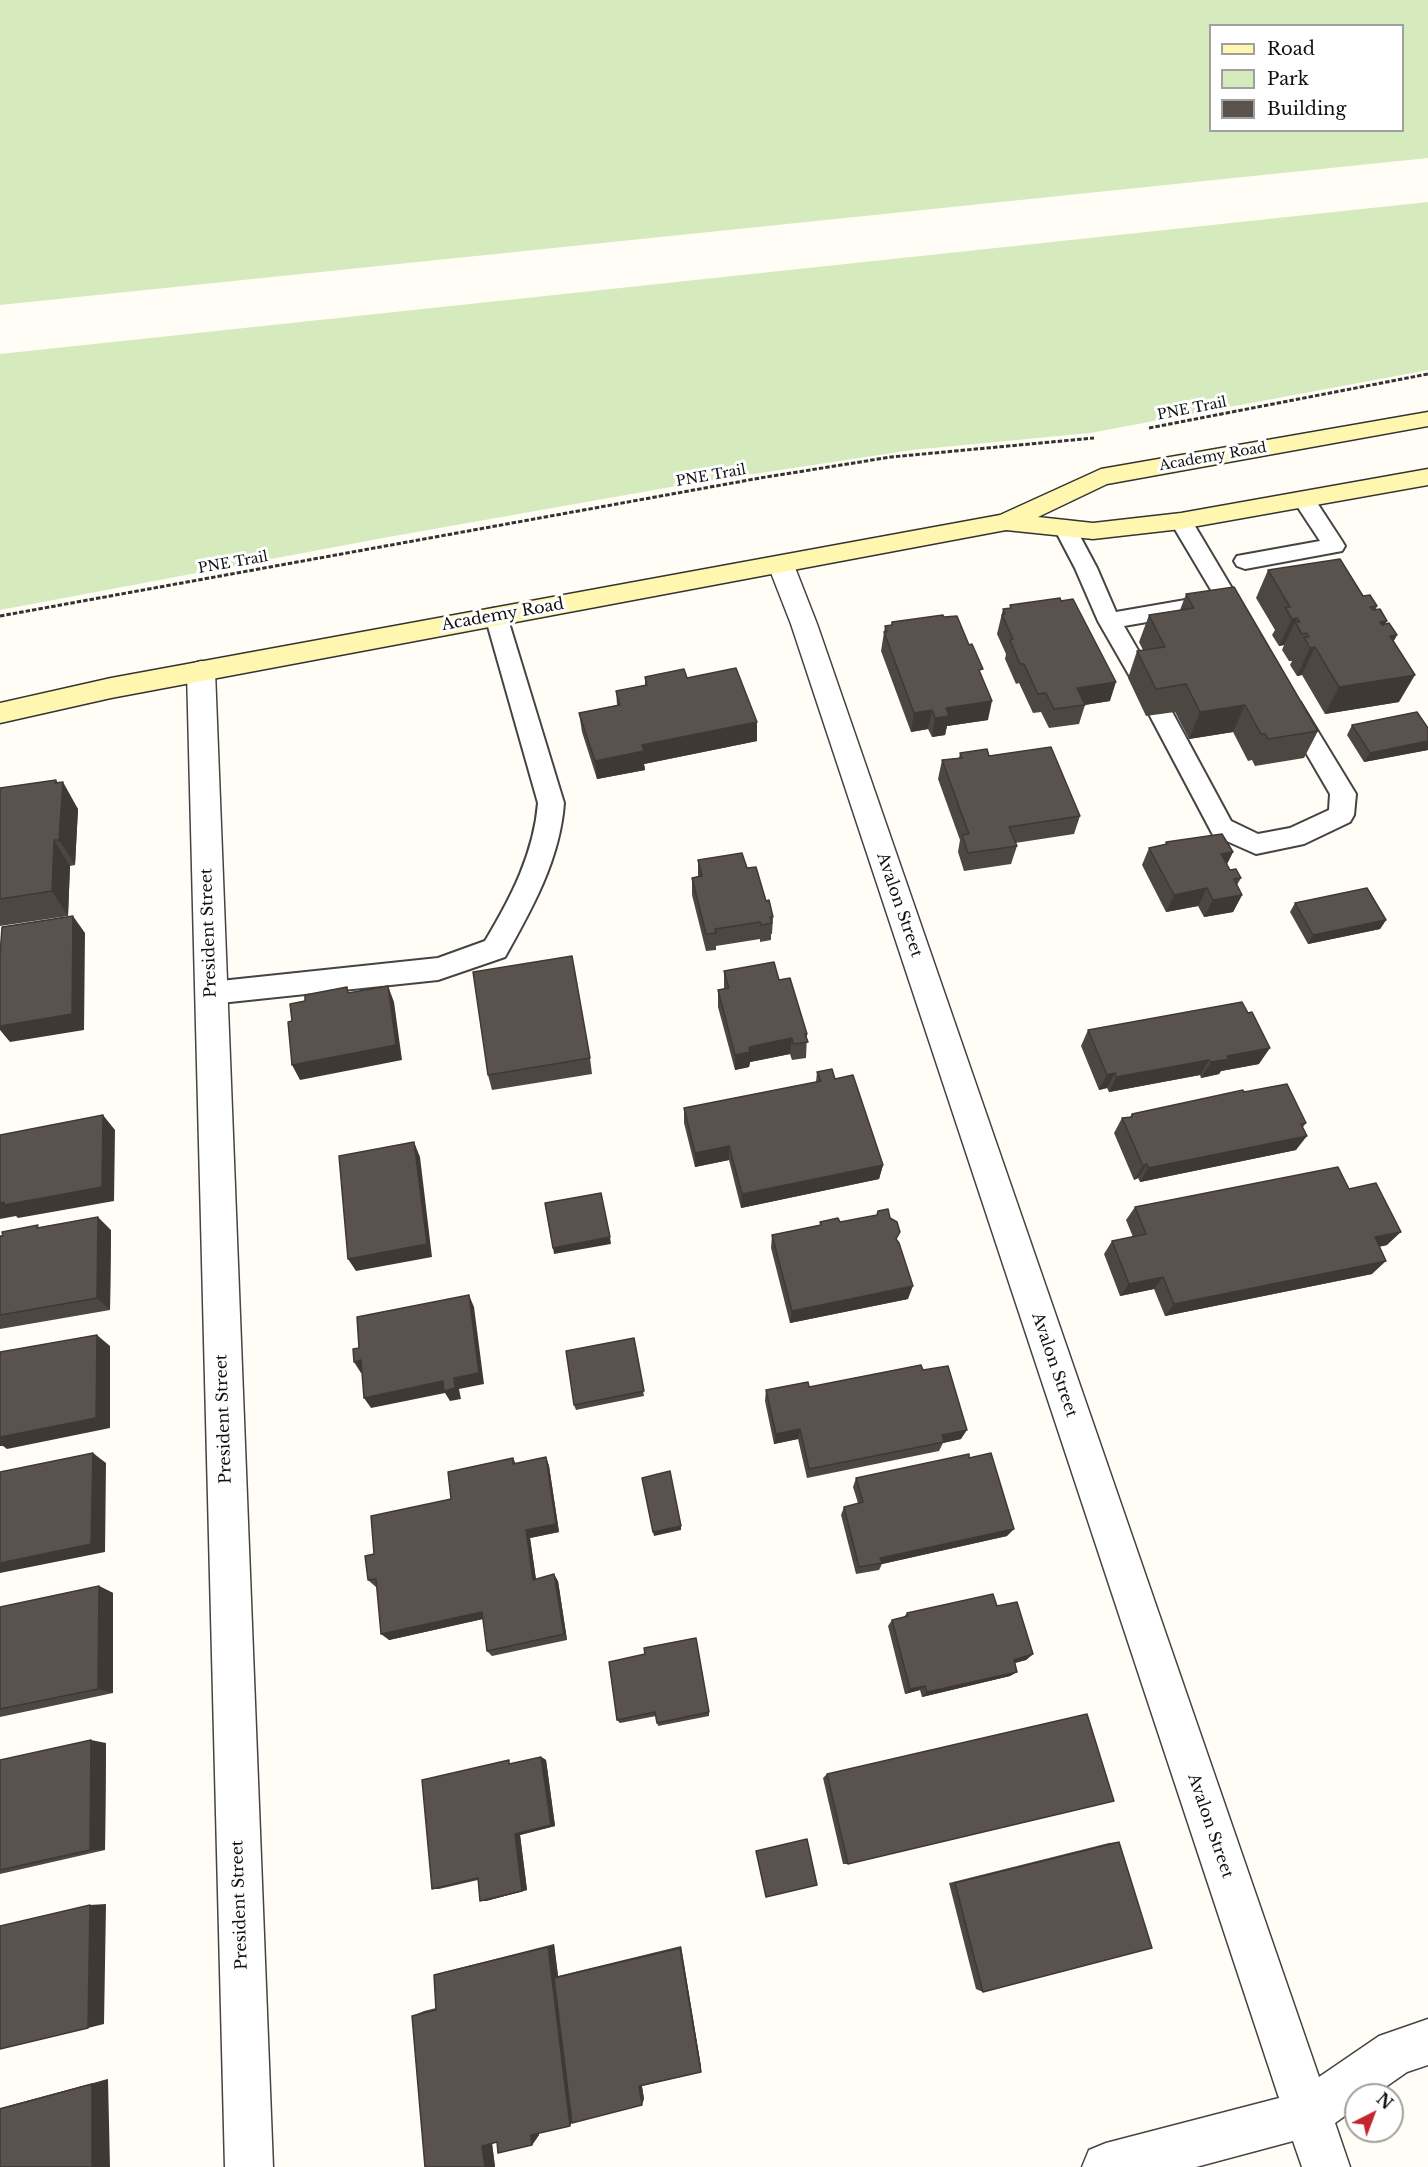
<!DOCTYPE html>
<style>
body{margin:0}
#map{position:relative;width:1428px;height:2167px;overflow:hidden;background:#fffdf5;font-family:"Libre Baskerville",serif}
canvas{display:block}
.legend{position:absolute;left:1209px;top:24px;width:195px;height:108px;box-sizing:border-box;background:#fff;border:2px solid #a0a0a0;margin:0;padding:8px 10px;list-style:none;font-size:18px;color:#111}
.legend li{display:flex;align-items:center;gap:12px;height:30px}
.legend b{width:30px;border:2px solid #a0a0a0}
.north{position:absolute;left:1344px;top:2083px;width:60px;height:60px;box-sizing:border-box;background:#fff;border:2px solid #a0a0a0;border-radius:50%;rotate:42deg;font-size:16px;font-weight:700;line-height:24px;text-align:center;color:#111}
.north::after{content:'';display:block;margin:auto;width:21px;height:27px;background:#c4262e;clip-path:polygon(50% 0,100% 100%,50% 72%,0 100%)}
</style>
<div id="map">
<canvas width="1428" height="2167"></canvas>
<ul class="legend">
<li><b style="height:8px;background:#fff6b0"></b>Road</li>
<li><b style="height:16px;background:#d5ebbd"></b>Park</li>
<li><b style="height:16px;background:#5a524d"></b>Building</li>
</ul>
<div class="north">N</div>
</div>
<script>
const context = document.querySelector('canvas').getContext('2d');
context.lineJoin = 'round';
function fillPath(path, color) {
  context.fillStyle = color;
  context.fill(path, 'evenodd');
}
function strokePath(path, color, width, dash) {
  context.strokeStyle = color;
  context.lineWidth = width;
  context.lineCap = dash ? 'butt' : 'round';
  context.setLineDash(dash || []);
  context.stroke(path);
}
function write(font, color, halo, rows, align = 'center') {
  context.font = font + ' "Libre Baskerville",serif';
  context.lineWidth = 6;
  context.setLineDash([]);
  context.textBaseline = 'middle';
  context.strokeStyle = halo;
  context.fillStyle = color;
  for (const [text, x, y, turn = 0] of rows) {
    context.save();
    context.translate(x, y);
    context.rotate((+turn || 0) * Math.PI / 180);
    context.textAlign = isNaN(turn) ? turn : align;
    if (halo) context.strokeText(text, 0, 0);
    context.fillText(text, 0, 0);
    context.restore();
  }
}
fillPath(new Path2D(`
 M0 0H1428V158L0 305ZM1210 26H1402V130H1210Z
 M1428 202V370L1090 433 912 450 688 484 383 538 0 610V354Z`), '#d5ebbd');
const service = new Path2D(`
 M1304 493 1312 495 1342 541 1345 546 1342 551 1245 569 1237 566 1234 561 1237 556 1320 541 1293 500 1296 495Z
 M1181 514 1189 516 1252 622 1249 628 1241 630 1233 628 1222 609 1124 626 1153 676 1149 682 1141 684 1133 682 1098 621 1075 568 1054 528 1057 523 1065 521 1073 523 1097 568 1116 612 1214 595 1170 521 1173 516Z
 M496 608 504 610 507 616 564 803C560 859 532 909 505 957L438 980 211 1004 201 1001 197 993 201 985 211 982 438 958 485 941C511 898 534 853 538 803L485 616 488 610Z
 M1292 699 1300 702 1356 794 1354 815 1350 822 1304 844 1256 854 1213 835 1149 714 1152 708 1161 705 1170 708 1231 821 1258 834 1290 828 1329 810 1330 794 1280 708 1284 702Z`);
const minor = new Path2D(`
 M781 556 790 559 794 565 817 624 1319 2077 1379 2036 1428 2019V2065L1407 2072 1374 2095H1356V2108L1335 2123 1350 2167H1302L1293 2141 1196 2167H1082L1089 2150 1106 2143 1279 2098 791 624 768 565 772 559Z
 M201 661 211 664 215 671 273 2167H225L187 671 191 664Z`);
const secondary = new Path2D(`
 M1428 412V426L1107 484 1038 517 1093 523 1181 513 1428 469V485L1181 529 1093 539 1006 530 111 698 0 723V703L111 678 1000 515 1101 469Z`);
strokePath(service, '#444', 4);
strokePath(minor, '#444', 3);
strokePath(secondary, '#333', 3);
strokePath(new Path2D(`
 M1149 428 1428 374
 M0 616 760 478 891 457 1094 438`), '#333', 3, [4.5, 2]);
fillPath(service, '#fff');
fillPath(minor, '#fff');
fillPath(secondary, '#fff6b0');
fillPath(new Path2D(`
 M1268 570 1363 596 1377 606 1376 609 1387 621 1385 624 1397 635 1393 642 1399 702 1325 714 1302 675 1297 676 1290 665 1292 661H1289L1282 650 1284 645 1279 646 1272 635 1275 630 1256 598Z
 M1186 594 1318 731 1304 758 1255 766 1252 760 1248 761 1233 732 1189 739 1175 712 1146 716 1128 678 1137 651 1143 650 1139 642 1149 615 1180 610Z
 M1010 605 1110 701 1085 705 1079 724 1049 728 1041 712 1033 713 1019 683 1016 684 1005 659 1006 654 997 634 1003 609 1010 608Z
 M944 617 981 676 988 720 947 726 945 735 932 737 928 729 911 732 881 651 885 626 891 625 892 622Z
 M645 677 687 678 757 722V741L644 764 645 770 597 779 582 732 579 713 617 705 616 691 645 685Z
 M1352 725 1428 728V750L1364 762 1347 735Z
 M960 753 989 756 1080 816 1074 834 1015 843 1017 846 1011 864 964 871 958 852 960 840 938 779 942 760 959 758Z
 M58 783 78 809 75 865 70 866 68 916 0 926V788Z
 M1166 842 1233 852 1227 864 1230 870 1241 878 1237 885 1242 895 1233 912 1204 917 1198 906 1166 912 1142 865 1149 848 1165 845Z
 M698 860 747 868 766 901 773 917 772 934H771V940L760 942V939L716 946V950L706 951 692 895V878L698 876Z
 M1295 903 1386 920 1380 929 1308 944 1290 912Z
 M724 971 779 980 807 1034 806 1058 792 1060 790 1054 750 1062 749 1067 735 1070 718 1007V990L724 989Z
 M1088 1030 1259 1064 1221 1071 1219 1074 1201 1078 1200 1075 1109 1092 1107 1088 1099 1090 1081 1046Z
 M590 1058 592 1074 492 1090 488 1075Z
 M817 1072 835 1079 883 1165 879 1179 741 1208 729 1160 695 1167 684 1123V1108L816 1082Z
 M1244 1092 1306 1123 1303 1127 1296 1150 1140 1182 1138 1178 1134 1180 1114 1133 1122 1118 1130 1117 1132 1114Z
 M1349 1189 1387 1245 1379 1247 1372 1274 1165 1316 1154 1289 1120 1296 1104 1254 1112 1241 1133 1237 1126 1220 1135 1207Z
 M878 1211 897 1241 908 1299 790 1323 771 1248 772 1235 820 1225V1222H840L877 1215Z
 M40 1227 111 1230 110 1310 0 1329V1236Z
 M634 1338 644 1396 576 1410 574 1405Z
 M923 1370 961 1439 943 1443 939 1451 807 1478 798 1439 774 1444 765 1401 766 1390 809 1387Z
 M546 1457 549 1466 559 1532 530 1538 536 1579 558 1581 567 1640 492 1656 487 1651 483 1619 389 1640 377 1587H376L368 1580 374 1554 451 1499 513 1458 516 1464Z
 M969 1458 1007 1536 882 1564 879 1570 856 1574 841 1515 844 1507 858 1503 853 1487 856 1478Z
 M99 1586 113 1593V1693L0 1717V1607Z
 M997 1606 1033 1654 1026 1660 1015 1663 1017 1672 1010 1676 922 1697 920 1690 905 1694 888 1626 892 1620 904 1617 907 1613Z
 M609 1662 709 1712V1716L658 1726 656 1716 620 1723 617 1720Z
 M106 1743 105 1850 0 1874V1760Z
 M541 1757 546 1760 555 1826 520 1835 527 1890 486 1901 478 1880 439 1889H432L514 1763Z
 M827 1774 848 1864H843L823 1778Z
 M1119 1842 983 1992 976 1989 949 1883 1109 1843Z
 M554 1944 558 1976 681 1946 701 2067V2072L642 2086 644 2099 539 2133V2135L532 2145 497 2142 492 2143 495 2167H425L412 2016 424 2011 436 2008 434 1975 444 1972Z
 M108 2079 0 2167V2108Z`), '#4d4742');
fillPath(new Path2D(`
 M1297 618 1284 645 1279 646 1292 619Z
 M1387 621 1372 648 1380 622Z
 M1397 635 1382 663 1390 636Z
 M1315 647 1302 675 1297 676 1310 648Z
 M1415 675 1399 702 1325 714 1339 687Z
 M1116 682 1110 701 1071 707 1077 688Z
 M992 701 988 720 947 726 945 735 932 737 935 718 946 708Z
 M1245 705 1233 732 1189 739 1200 712Z
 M932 710 928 729 911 732 914 713Z
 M757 722V741L644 764 645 770 597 779 595 761 642 745Z
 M1428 741V750L1364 762 1370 753Z
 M56 780 62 790 63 782 78 809 75 865 59 840 55 783Z
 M54 840 70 866 68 916 52 891Z
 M1233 852 1224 870 1221 854Z
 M1207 888 1198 906 1166 912 1174 895Z
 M1242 895 1233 912 1204 917 1213 900Z
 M73 916 85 933 84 1030 10 1042 0 1030V1026Z
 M1386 920 1380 929 1308 944 1313 935Z
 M388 986 394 1002 402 1060 300 1080 292 1065Z
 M792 1038 790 1054 750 1062 749 1067 735 1070V1055L749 1047Z
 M1270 1048 1259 1064 1221 1071 1219 1074 1201 1078 1211 1062 1227 1056Z
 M1209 1060 1200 1075 1109 1092 1116 1077Z
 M1115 1073 1107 1088 1099 1090 1107 1075Z
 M103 1115 115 1130 114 1201 18 1218 16 1216 0 1219V1203Z
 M1307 1136 1296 1150 1140 1182 1148 1168Z
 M414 1142 420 1157 432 1257 356 1271 348 1259Z
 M729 1146V1160L695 1167V1153Z
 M1147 1164 1138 1178 1134 1180 1143 1166Z
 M883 1165 879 1179 741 1208 742 1194Z
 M98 1217 111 1230 110 1310 97 1298Z
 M1401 1232 1387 1245 1361 1250 1375 1237Z
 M610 1237 611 1244 554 1254 553 1248Z
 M1386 1261 1372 1274 1165 1316 1174 1304Z
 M1163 1277 1154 1289 1120 1296 1129 1284Z
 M913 1286 908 1299 790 1323 792 1311Z
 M469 1295 474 1307 484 1384 459 1389 461 1399 450 1401 445 1393 371 1408 364 1398 443 1381 454 1378Z
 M97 1335 110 1346V1428L7 1449 3 1446H0V1437Z
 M361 1360 369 1371 361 1373 354 1362Z
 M800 1429 798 1439 774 1444 776 1434Z
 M967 1430 961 1439 943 1443 944 1442 942 1435Z
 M93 1453 106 1463 105 1552 0 1573V1563Z
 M546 1457 549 1466 559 1532 530 1538 537 1587 533 1580 526 1530Z
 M681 1526V1530L654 1536 653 1532Z
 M1014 1529 1007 1536 882 1564V1563L880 1558Z
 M554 1574 558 1581 567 1640 564 1634Z
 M99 1586 113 1593V1693L98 1689Z
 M482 1612 487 1618 389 1640 381 1634Z
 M1033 1654 1026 1660 1007 1665 1014 1660Z
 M1017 1672 1010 1676 922 1697 927 1692Z
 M925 1686 920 1690 905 1694 910 1689Z
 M91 1740 106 1743 105 1850H90Z
 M541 1757 546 1760 555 1826 520 1835 527 1890 486 1901H480L515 1834Z
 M106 1904 104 2024 88 2028 90 1905Z
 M554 1944 558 1976 554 1978 575 2117 570 2126 548 1947Z
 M681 1946 701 2067V2072L680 1948Z
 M108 2079 110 2167H92V2084Z
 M641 2081 644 2099 642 2105 639 2086Z
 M538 2125 539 2135 532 2145 531 2135Z
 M491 2136 495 2167H485L482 2146Z`), '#3f3936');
const building = new Path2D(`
 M1340 559 1363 596 1370 595 1377 606 1370 607 1373 610 1380 609 1387 621 1380 622 1382 625 1389 623 1397 635 1390 636 1415 675 1339 687 1315 647 1310 648 1304 637H1309L1307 633 1302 634 1295 622H1300L1297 618 1292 619 1285 607H1290L1268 570Z
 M1234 587 1318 731 1268 739 1265 734H1261L1245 705 1200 712 1186 684 1156 689 1137 651 1165 647 1149 615 1194 608 1186 594Z
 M1060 598 1061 601 1073 599 1116 682 1077 688 1085 705 1054 709 1046 693 1038 694 1024 664H1020L1010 640 1013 639 1002 615 1005 614 1003 609 1011 608 1010 605Z
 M943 615 944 617 957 616 969 645 972 644 983 669 979 670 992 701 946 708 949 716 935 718 932 710 914 713 884 632H887L885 626 892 625V622Z
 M736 668 757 722 642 745 644 751 595 761 579 713 620 705 616 691 647 685 645 677 684 669 687 678Z
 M1417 712 1428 728V741L1370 753 1352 725Z
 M1051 747 1080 816 1009 827 1017 846 968 853 962 835 969 834 942 760 962 758 960 753 987 749 989 756Z
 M56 780 55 783 63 782 59 840H54L52 891 0 899V788Z
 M1222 834 1233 852 1221 854 1230 870 1236 869 1241 878 1234 879 1242 895 1213 900 1207 888 1174 895 1149 848 1167 844 1166 842Z
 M742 853 747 868 756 867 766 901 769 900 773 917H770L772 923 761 925 760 922 715 929 716 933 706 934 692 878 702 876 698 860Z
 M1367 888 1386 920 1313 935 1295 903Z
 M73 916 72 1014 0 1026V955L2 927Z
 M572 956 590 1058 488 1075 473 972Z
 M774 962 779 980 790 978 807 1034H805L808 1042 793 1044 792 1038 749 1047 750 1052 735 1055 718 990 729 988 724 971Z
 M388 986 396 1045 292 1065 288 1022 292 1021 290 1004 305 1001V995L347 987 348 993Z
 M1242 1002 1248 1013 1252 1012 1270 1048 1227 1056 1229 1059 1211 1062 1209 1060 1116 1077 1115 1073 1107 1075 1088 1030Z
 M832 1069 835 1079 853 1075 883 1165 742 1194 729 1146 695 1153 684 1108 821 1081 817 1072Z
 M1287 1084 1306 1123 1301 1124 1307 1136 1148 1168 1147 1164 1143 1166 1122 1118 1132 1117V1114L1243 1090 1244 1092Z
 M103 1115 102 1187 4 1205V1202L0 1203V1135Z
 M414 1142 427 1244 348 1259 339 1156Z
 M1338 1167 1349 1189 1376 1183 1401 1232 1375 1237 1386 1261 1174 1304 1163 1277 1129 1284 1112 1241 1146 1234 1135 1207Z
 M601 1193 610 1237 553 1248 545 1203Z
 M888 1209 890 1218 897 1222 900 1232 896 1239 899 1243 913 1286 792 1311 772 1235 821 1225 820 1222 838 1218 840 1222 877 1215 878 1211Z
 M98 1217 97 1298 0 1315V1236H3L2 1232 38 1225 37 1228Z
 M469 1295 479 1373 454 1378 455 1388 444 1391 443 1381 364 1398 361 1360 354 1362 353 1349 359 1348 357 1317Z
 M97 1335 96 1418 0 1437V1352Z
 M634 1338 644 1391 574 1405 566 1351Z
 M921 1365 923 1370 948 1366 967 1430 942 1435 944 1442 809 1469 800 1429 776 1434 766 1390 808 1382 809 1387Z
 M93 1453 91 1544 0 1563V1472Z
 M991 1453 1014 1529 880 1558 882 1563 859 1567 844 1507 863 1502 856 1478 969 1454V1458Z
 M546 1457 556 1524 526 1530 533 1580 554 1574 564 1634 487 1651 482 1612 381 1634 376 1579 368 1580 365 1556 374 1554 371 1516 451 1499 448 1472 513 1458V1464Z
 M670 1471 681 1526 653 1532 642 1478Z
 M99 1586 98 1689 0 1709V1607Z
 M993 1594 997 1606 1017 1602 1033 1654 1014 1660 1017 1672 927 1692 925 1686 910 1689 892 1620 908 1616 907 1613Z
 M696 1638 709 1712 657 1723 655 1712 617 1720 609 1662 645 1654 644 1648Z
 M1087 1714 1114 1801 848 1864 827 1774Z
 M91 1740 90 1850 0 1870V1760Z
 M541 1757 551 1825 515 1834 522 1891 480 1901 478 1878 432 1889 422 1780 509 1760V1764Z
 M807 1839 817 1885 766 1897 756 1851Z
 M1119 1842 1152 1948 983 1992 955 1883Z
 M90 1905 88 2028 0 2049V1926Z
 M548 1947 570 2126 531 2135 532 2145 498 2153 497 2142 482 2146 485 2167H425L412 2016 436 2010 434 1975Z
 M680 1948 701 2072 639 2086 642 2105 572 2123 554 1978Z
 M92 2084V2167H0V2109Z`);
fillPath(building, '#5a524d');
strokePath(building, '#3f3936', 1.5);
write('14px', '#111', '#fff', [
 ["PNE Trail",1192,409,-11],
 ["Academy Road",1213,457,-10],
 ["PNE Trail",711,476,-10],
 ["PNE Trail",233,563,-10]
]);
write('16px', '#111', '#fff', [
 ["Academy Road",503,615,-10],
 ["Avalon Street",899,905,71],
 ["President Street",209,933,-92],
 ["Avalon Street",1054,1365,71],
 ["President Street",224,1419,-92],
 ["Avalon Street",1210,1826,71],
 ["President Street",240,1905,-92]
]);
</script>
